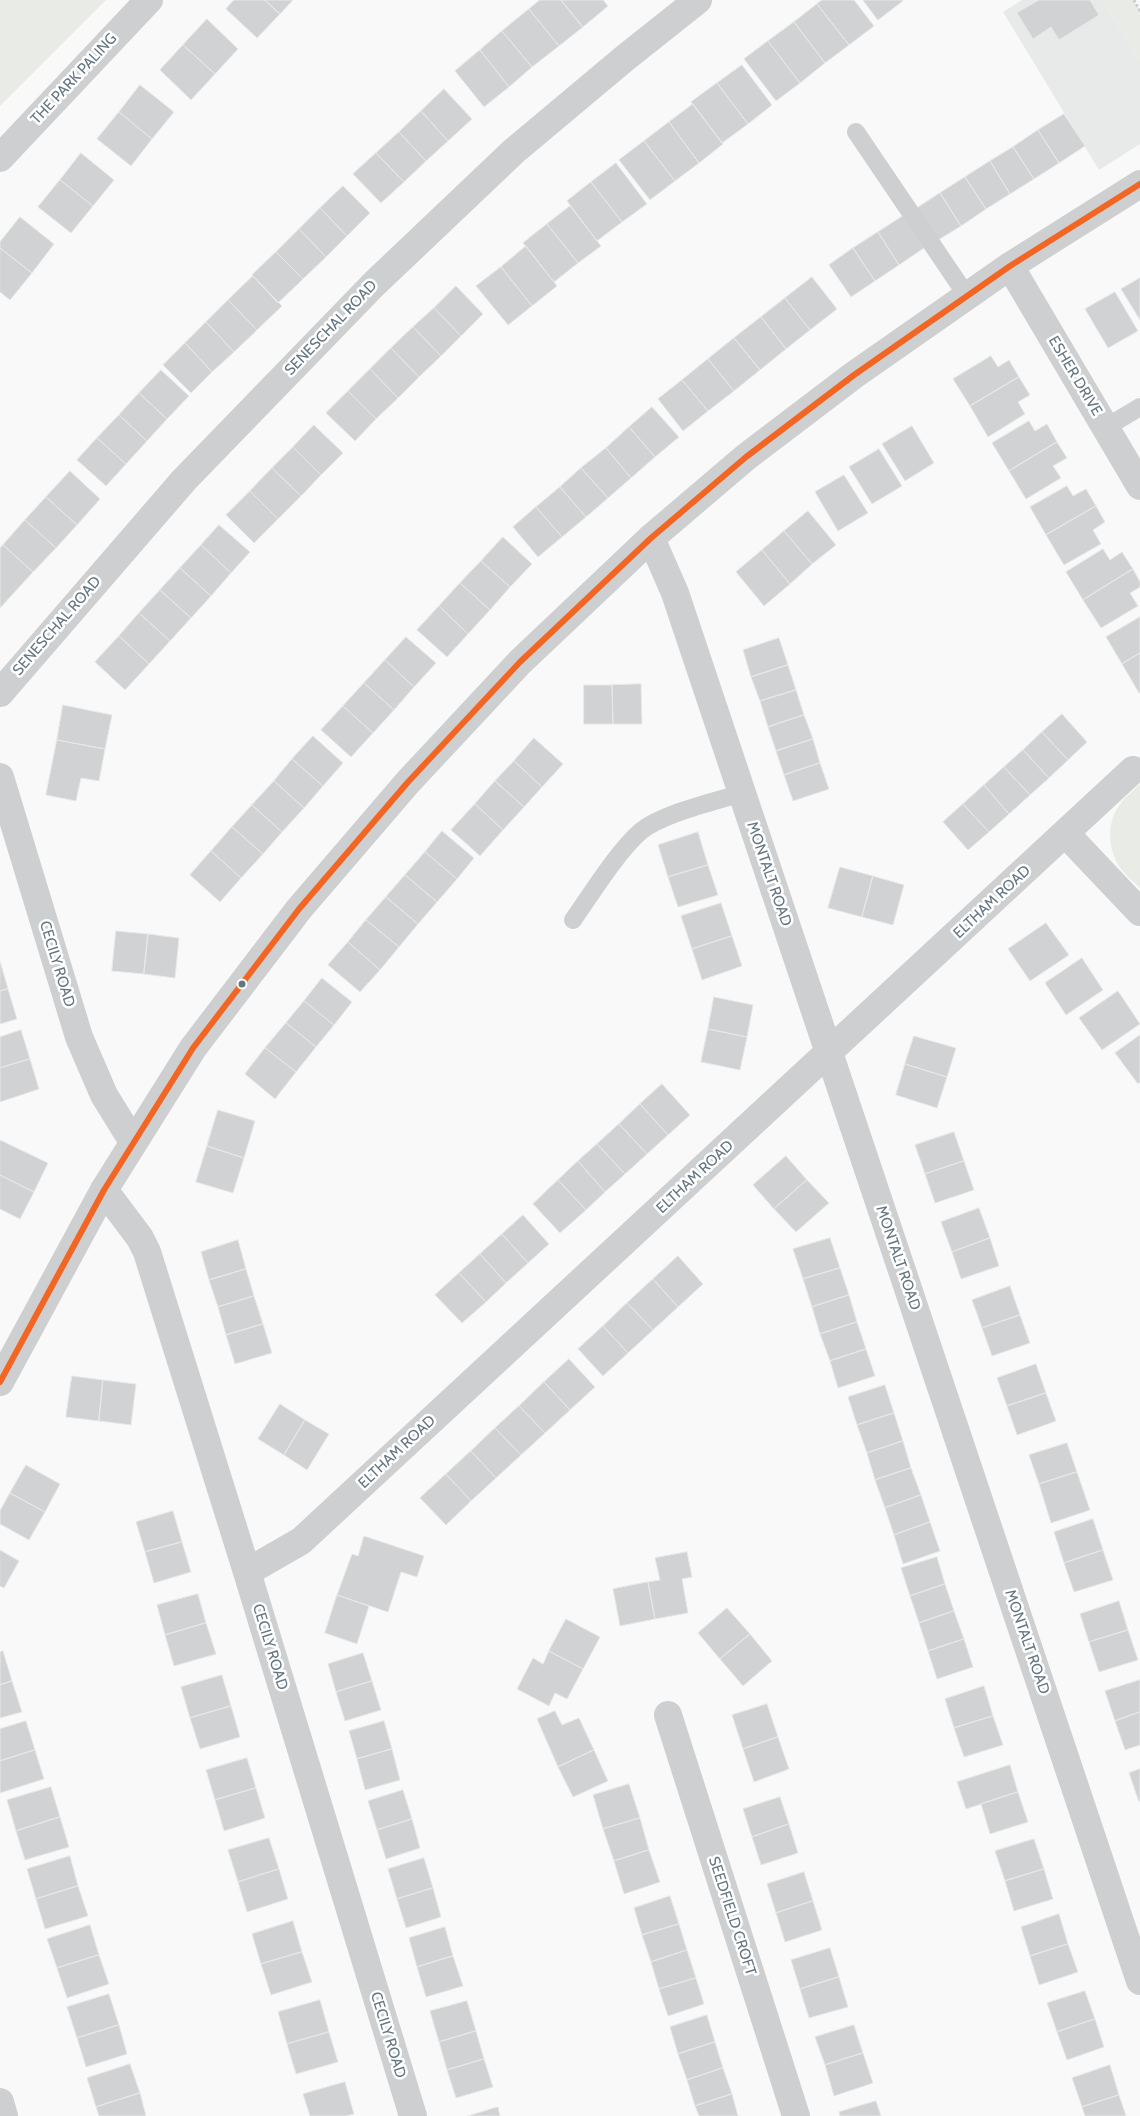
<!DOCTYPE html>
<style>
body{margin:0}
canvas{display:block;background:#f9f9f9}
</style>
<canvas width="1140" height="2116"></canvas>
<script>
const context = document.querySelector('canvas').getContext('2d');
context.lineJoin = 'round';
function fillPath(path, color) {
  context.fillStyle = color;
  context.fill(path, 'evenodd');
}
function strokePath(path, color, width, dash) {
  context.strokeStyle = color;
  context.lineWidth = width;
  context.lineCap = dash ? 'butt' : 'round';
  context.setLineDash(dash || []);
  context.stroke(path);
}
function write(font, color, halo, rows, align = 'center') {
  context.font = font + ' Cabin,sans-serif';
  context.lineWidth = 5;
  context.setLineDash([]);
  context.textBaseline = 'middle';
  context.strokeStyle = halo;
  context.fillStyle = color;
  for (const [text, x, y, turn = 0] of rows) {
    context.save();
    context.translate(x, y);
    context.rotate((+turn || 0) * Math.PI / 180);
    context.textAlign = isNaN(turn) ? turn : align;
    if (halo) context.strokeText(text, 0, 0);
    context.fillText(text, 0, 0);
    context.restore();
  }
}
fillPath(new Path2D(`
 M1022 0H1102L1140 62V144L1099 170 1003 12Z`), '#e8e9e9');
fillPath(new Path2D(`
 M0 0H106L0 106Z
 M1102 0H1134L1140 11V62Z
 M1140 784V888C1134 882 1126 876 1121 869 1107 849 1106 822 1121 803 1126 796 1134 790 1140 784Z`), '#e8ebe6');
const building = new Path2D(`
 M234 0H265L280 14 257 38 226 9Z
 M265 0H293L280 14Z
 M540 0H561L583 27 559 46 529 9Z
 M561 0H603L608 6 583 27Z
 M822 0H854L874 26 849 45 817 4Z
 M863 0H902L903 1 878 20Z
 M1039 0H1090L1099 15 1059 40 1051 27 1033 39 1017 13Z
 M817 4 849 45 825 63 794 22Z
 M529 9 559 46 532 67 502 31Z
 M207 19 238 49 215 74 183 45Z
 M794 22 825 63 800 83 768 41Z
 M502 31 532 67 509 87 480 50Z
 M768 41 800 83 776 101 744 59Z
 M183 45 215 74 191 100 160 70Z
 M480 50 509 87 484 107 455 71Z
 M742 65 772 105 748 124 717 83Z
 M717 83 748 124 722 143 691 102Z
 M140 85 174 112 152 139 119 112Z
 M444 89 472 119 448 141 421 111Z
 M693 104 723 144 699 163 669 122Z
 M421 111 448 141 426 161 399 132Z
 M119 112 152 139 131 166 97 139Z
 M1064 114 1085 146 1059 163 1038 130Z
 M669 122 699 163 675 181 644 141Z
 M1038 130 1059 163 1034 179 1013 147Z
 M399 132 426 161 404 182 376 153Z
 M644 141 675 181 650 200 619 160Z
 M1013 147 1034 179 1010 194 990 161Z
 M81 153 114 180 93 206 60 180Z
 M376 153 404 182 381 203 353 174Z
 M990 161 1010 194 986 209 965 177Z
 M616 163 647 204 622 222 591 182Z
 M965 177 986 209 961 226 940 193Z
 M60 180 93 206 71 233 38 207Z
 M591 182 622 222 597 241 567 201Z
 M343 186 370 213 347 236 320 208Z
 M940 193 961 226 935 242 914 210Z
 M570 206 601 246 578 263 547 224Z
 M320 208 347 236 326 257 299 229Z
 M903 216 924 248 899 265 878 232Z
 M20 217 54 244 32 273 0 248V242Z
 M547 224 578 263 554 282 523 243Z
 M299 229 326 257 303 279 276 252Z
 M878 232 899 265 875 281 853 248Z
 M526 246 557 286 532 306 501 267Z
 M0 248 32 273 10 300 0 292Z
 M853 248 875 281 851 297 829 265Z
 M276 252 303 279 278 303 252 275Z
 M501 267 532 306 508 325 476 286Z
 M253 276 282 306 257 330 228 300Z
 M812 277 837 309 810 330 785 298Z
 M1140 278V320L1121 289Z
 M456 286 483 314 461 336 434 308Z
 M1115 292 1138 331 1108 348 1085 309Z
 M785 298 810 330 786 349 761 317Z
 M228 300 257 330 234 352 206 322Z
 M434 308 461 336 441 356 413 327Z
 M761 317 786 349 760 370 734 338Z
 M206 322 234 352 212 372 185 343Z
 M413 327 441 356 419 377 391 348Z
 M734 338 760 370 734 391 708 359Z
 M185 343 212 372 191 393 163 365Z
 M391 348 419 377 398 398 370 369Z
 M991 356 998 367 1009 360 1019 377 970 406 953 379Z
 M708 359 734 391 708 411 682 380Z
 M370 369 398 398 376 419 348 391Z
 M161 370 189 396 167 419 139 393Z
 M1019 377 1030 395 1018 402 1025 414 988 437 970 406Z
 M682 380 708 411 683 431 658 399Z
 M348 391 376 419 355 441 326 413Z
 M139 393 167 419 147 441 119 415Z
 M652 407 679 437 655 457 629 427Z
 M119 415 147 441 126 464 97 438Z
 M1029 421 1035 431 1047 424 1057 442 1009 471 992 443Z
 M314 425 343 453 321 475 293 447Z
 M912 426 934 463 905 481 882 444Z
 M629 427 655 457 631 478 606 448Z
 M97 438 126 464 106 486 77 460Z
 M1057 442 1067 458 1053 466 1061 478 1026 499 1009 471Z
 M293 447 321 475 301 496 272 468Z
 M606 448 631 478 608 498 581 468Z
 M879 449 902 486 872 504 849 467Z
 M272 468 301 496 278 519 250 491Z
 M581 468 608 498 586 517 560 487Z
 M70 471 100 499 77 525 46 497Z
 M844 475 868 513 838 531 815 492Z
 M1067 486 1073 496 1086 489 1096 506 1046 535 1030 507Z
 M560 487 586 517 562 537 536 507Z
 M250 491 278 519 254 543 226 515Z
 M46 497 77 525 56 548 25 520Z
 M1096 506 1105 522 1093 530 1101 544 1064 565 1046 535Z
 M536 507 562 537 538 557 513 527Z
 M808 511 836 545 812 564 784 531Z
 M25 520 56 548 33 572 3 545Z
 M219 525 250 552 231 573 201 545Z
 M784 531 812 564 790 584 762 550Z
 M503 537 532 564 510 587 481 561Z
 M3 545 33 572 0 608V548Z
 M201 545 231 573 211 596 180 568Z
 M1103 549 1110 560 1122 552 1133 569 1083 600 1066 572Z
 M762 550 790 584 764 606 736 572Z
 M481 561 510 587 490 610 460 583Z
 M180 568 211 596 191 618 160 590Z
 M1133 569 1140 582V587L1130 593 1138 606 1101 628 1083 600Z
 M460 583 490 610 468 634 439 606Z
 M160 590 191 618 170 641 139 613Z
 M439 606 468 634 447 657 417 630Z
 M139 613 170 641 149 664 119 636Z
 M1140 617V653L1122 664 1106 637Z
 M119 636 149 664 125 690 95 662Z
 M406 637 436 663 414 687 385 660Z
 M779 638 788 665 751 677 743 650Z
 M1140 653V693H1139L1122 664Z
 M385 660 414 687 394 710 364 683Z
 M788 665 796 690 760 701 751 677Z
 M364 683 394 710 373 733 343 706Z
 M641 684 642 724H613L612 685Z
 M584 685H612L613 724H584Z
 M796 690 804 715 768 727 760 701Z
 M63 705 112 715 105 749 57 740Z
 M343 706 373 733 351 757 321 730Z
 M1062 714 1087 742 1068 760 1042 732Z
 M804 715 813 739 776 751 768 727Z
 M1042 732 1068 760 1049 778 1023 750Z
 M313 736 343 763 323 786 292 759Z
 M534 738 563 764 542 787 514 761Z
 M813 739 820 763 784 775 776 751Z
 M57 740 105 749 99 781 81 778 76 801 46 795Z
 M1023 750 1049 778 1030 795 1004 767Z
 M292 759 323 786 304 808 274 781Z
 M514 761 542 787 524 807 495 781Z
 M820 763 829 789 793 801 784 775Z
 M1004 767 1030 795 1009 814 984 785Z
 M274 781 304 808 282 832 252 805Z
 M495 781 524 807 503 830 475 804Z
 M984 785 1009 814 989 832 963 804Z
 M475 804 503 830 480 856 451 830Z
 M963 804 989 832 968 850 943 822Z
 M252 805 282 832 263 854 232 827Z
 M232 827 263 854 241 878 211 851Z
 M442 831 474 858 457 879 425 852Z
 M698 832 708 865 668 877 658 845Z
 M211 851 241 878 220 902 190 875Z
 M425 852 457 879 437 902 405 875Z
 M708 865 718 895 678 907 668 877Z
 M840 867 873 876 862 917 828 908Z
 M405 875 437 902 418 924 386 897Z
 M873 876 904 885 893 925 862 917Z
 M386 897 418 924 399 947 366 920Z
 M721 903 732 936 692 949 681 916Z
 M366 920 399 947 380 970 348 942Z
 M1046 923 1069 955 1030 981 1008 949Z
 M116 931 148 934 144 974 112 971Z
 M148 934 179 938 175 978 144 974Z
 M732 936 742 966 702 980 692 949Z
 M348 942 380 970 360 992 328 965Z
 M1082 958 1103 990 1066 1015 1045 983Z
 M0 961 8 989 0 991Z
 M322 978 352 1002 334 1025 304 1001Z
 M8 989 17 1019 0 1024V991Z
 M1118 991 1140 1024 1102 1050 1079 1018Z
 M714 997 753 1005 747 1037 708 1029Z
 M304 1001 334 1025 316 1047 286 1023Z
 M286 1023 316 1047 296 1072 265 1048Z
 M708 1029 747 1037 740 1070 701 1062Z
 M21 1030 30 1059 0 1068V1037Z
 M1140 1035V1082L1138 1084 1115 1053Z
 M914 1036 956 1048 947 1077 905 1064Z
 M265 1048 296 1072 275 1099 245 1074Z
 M30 1059 39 1089 0 1102V1068Z
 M905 1064 947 1077 937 1108 896 1095Z
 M662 1084 690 1115 668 1135 640 1104Z
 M640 1104 668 1135 647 1154 619 1124Z
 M218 1110 255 1121 244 1158 207 1146Z
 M619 1124 647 1154 625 1174 597 1144Z
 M954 1132 964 1161 925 1174 915 1145Z
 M0 1140 48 1163 34 1192 0 1175Z
 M597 1144 625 1174 605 1192 578 1161Z
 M207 1146 244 1158 233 1193 196 1182Z
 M786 1156 807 1180 774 1209 753 1185Z
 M578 1161 605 1192 586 1210 558 1180Z
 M964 1161 974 1190 935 1203 925 1174Z
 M0 1175 34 1192 20 1219 0 1209Z
 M558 1180 586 1210 560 1233 533 1204Z
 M807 1180 829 1203 796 1232 774 1209Z
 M979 1208 990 1238 952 1252 941 1222Z
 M523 1215 549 1244 528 1263 502 1234Z
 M502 1234 528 1263 506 1283 480 1254Z
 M830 1238 840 1268 803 1279 793 1249Z
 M990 1238 999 1266 961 1279 952 1252Z
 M238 1240 246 1269 209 1280 201 1252Z
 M480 1254 506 1283 486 1302 459 1273Z
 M678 1256 703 1284 678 1307 653 1279Z
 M840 1268 849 1295 812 1307 803 1279Z
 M246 1269 254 1296 218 1307 209 1280Z
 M459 1273 486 1302 462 1323 435 1295Z
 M653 1279 678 1307 653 1330 627 1303Z
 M1010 1286 1020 1315 982 1328 972 1300Z
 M849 1295 857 1322 820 1334 812 1307Z
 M254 1296 263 1324 226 1335 218 1307Z
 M627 1303 653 1330 628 1353 603 1326Z
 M1020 1315 1030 1343 992 1356 982 1328Z
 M857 1322 866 1349 830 1361 820 1334Z
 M263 1324 272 1353 235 1364 226 1335Z
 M603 1326 628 1353 603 1376 578 1349Z
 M866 1349 875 1376 838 1388 830 1361Z
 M569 1359 595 1387 570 1410 544 1382Z
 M1036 1364 1046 1393 1007 1406 997 1378Z
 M72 1376 103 1380 99 1421 66 1417Z
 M103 1380 136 1384 131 1425 99 1421Z
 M544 1382 570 1410 545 1433 519 1406Z
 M885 1385 894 1413 857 1425 848 1397Z
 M1046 1393 1056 1421 1017 1435 1007 1406Z
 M280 1404 305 1420 284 1455 258 1439Z
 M519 1406 545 1433 521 1455 495 1428Z
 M894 1413 903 1441 867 1453 857 1425Z
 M305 1420 329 1434 307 1470 284 1455Z
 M495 1428 521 1455 496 1478 471 1451Z
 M903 1441 911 1468 875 1480 867 1453Z
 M1067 1443 1077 1472 1039 1484 1029 1455Z
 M471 1451 496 1478 471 1501 446 1474Z
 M26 1465 60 1484 45 1512 10 1493Z
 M911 1468 921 1495 885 1508 875 1480Z
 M1077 1472 1090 1510 1051 1523 1039 1484Z
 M446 1474 471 1501 446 1525 420 1498Z
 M10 1493 45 1512 29 1540 0 1524V1511Z
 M921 1495 930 1522 894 1535 885 1508Z
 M173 1511 182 1542 145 1552 136 1522Z
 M1093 1519 1103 1550 1064 1563 1054 1532Z
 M930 1522 940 1551 903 1564 894 1535Z
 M364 1536 424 1556 417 1577 401 1572 388 1612 337 1595 352 1554 358 1556Z
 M182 1542 191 1572 154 1583 145 1552Z
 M0 1550 19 1561 4 1588 0 1586Z
 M1103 1550 1113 1580 1074 1592 1064 1563Z
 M687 1552 692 1577 682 1579 688 1613 655 1619 648 1582 660 1580 655 1558Z
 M937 1557 945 1584 910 1596 901 1568Z
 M648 1582 655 1619 620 1626 613 1589Z
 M945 1584 954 1611 919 1623 910 1596Z
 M198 1594 206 1623 165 1635 157 1605Z
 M337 1595 369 1606 357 1644 325 1633Z
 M1119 1601 1128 1630 1089 1642 1080 1614Z
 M727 1608 750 1634 720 1659 698 1633Z
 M954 1611 964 1639 928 1651 919 1623Z
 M566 1619 600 1637 583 1669 549 1651Z
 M206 1623 216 1654 174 1666 165 1635Z
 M1128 1630 1138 1660 1099 1672 1089 1642Z
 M750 1634 772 1661 743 1686 720 1659Z
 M964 1639 973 1667 937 1679 928 1651Z
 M3 1651 12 1681 0 1685V1652Z
 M549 1651 583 1669 567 1699 555 1693 549 1706 517 1689 533 1658 543 1664Z
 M363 1653 372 1681 336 1692 328 1664Z
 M222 1675 231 1706 190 1718 181 1687Z
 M1140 1680V1712L1115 1721 1105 1691Z
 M12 1681 22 1712 0 1718V1685Z
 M372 1681 381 1710 345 1721 336 1692Z
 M984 1686 993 1716 954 1728 945 1699Z
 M767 1704 778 1737 743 1749 732 1715Z
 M231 1706 240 1737 200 1749 190 1718Z
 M555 1711 562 1725 579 1718 594 1750 558 1767 537 1719Z
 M1140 1712V1745L1125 1750 1115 1721Z
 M993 1716 1003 1745 964 1757 954 1728Z
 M26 1721 35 1750 0 1761V1729Z
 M384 1721 392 1749 357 1759 349 1731Z
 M778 1737 789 1769 754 1782 743 1749Z
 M392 1749 400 1780 365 1790 357 1759Z
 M35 1750 44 1779 0 1793V1761Z
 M594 1750 608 1781 573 1797 558 1767Z
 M247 1758 256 1788 215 1800 206 1770Z
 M1010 1765 1018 1792 966 1809 957 1782Z
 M1140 1769V1801L1139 1802 1129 1773Z
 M629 1784 640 1818 603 1829 593 1795Z
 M51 1787 60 1817 16 1831 7 1800Z
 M256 1788 265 1818 224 1831 215 1800Z
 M403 1790 412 1819 377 1830 368 1801Z
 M1018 1792 1028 1822 990 1834 981 1804Z
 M780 1797 789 1824 752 1837 743 1809Z
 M60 1817 69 1847 25 1860 16 1831Z
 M640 1818 649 1850 614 1861 603 1829Z
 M412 1819 420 1848 386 1859 377 1830Z
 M789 1824 798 1853 761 1865 752 1837Z
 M269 1838 279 1869 238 1882 228 1850Z
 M1034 1839 1044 1869 1005 1881 995 1851Z
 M649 1850 660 1882 624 1894 614 1861Z
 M70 1856 78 1886 36 1899 27 1869Z
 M424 1858 433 1888 397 1899 388 1869Z
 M279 1869 288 1899 247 1912 238 1882Z
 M1044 1869 1053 1899 1014 1911 1005 1881Z
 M804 1872 813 1901 776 1913 767 1884Z
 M78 1886 88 1916 45 1929 36 1899Z
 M433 1888 441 1917 406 1928 397 1899Z
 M670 1896 679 1924 642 1935 634 1908Z
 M813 1901 822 1930 785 1942 776 1913Z
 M1059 1914 1068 1944 1030 1956 1021 1927Z
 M293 1921 302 1952 261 1964 252 1934Z
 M679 1924 687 1950 651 1962 642 1935Z
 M90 1925 99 1955 57 1968 47 1939Z
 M445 1927 453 1956 417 1967 409 1938Z
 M1068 1944 1078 1972 1039 1985 1030 1956Z
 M830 1948 839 1977 800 1989 791 1960Z
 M687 1950 696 1978 659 1989 651 1962Z
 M302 1952 312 1982 271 1995 261 1964Z
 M99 1955 109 1984 67 1998 57 1968Z
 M453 1956 463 1986 426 1997 417 1967Z
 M839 1977 848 2007 809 2018 800 1989Z
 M696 1978 704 2004 668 2016 659 1989Z
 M1085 1991 1095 2019 1057 2032 1047 2003Z
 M109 1994 119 2025 77 2038 67 2007Z
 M320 2000 329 2032 287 2044 278 2012Z
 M467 2001 476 2031 439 2042 430 2011Z
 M707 2015 715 2042 678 2054 670 2027Z
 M1095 2019 1104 2047 1067 2060 1057 2032Z
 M119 2025 127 2054 86 2067 77 2038Z
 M854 2025 863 2053 825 2065 815 2037Z
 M476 2031 484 2059 447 2070 439 2042Z
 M329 2032 338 2062 296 2074 287 2044Z
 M715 2042 723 2068 687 2080 678 2054Z
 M863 2053 873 2083 834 2096 825 2065Z
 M484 2059 493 2087 456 2098 447 2070Z
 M130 2064 140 2093 96 2107 87 2078Z
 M1110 2065 1119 2095 1082 2107 1072 2078Z
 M723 2068 732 2094 695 2106 687 2080Z
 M345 2082 354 2114 346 2116H310L303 2094Z
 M140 2093 146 2116H99L96 2107Z
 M732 2094 738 2116H699L695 2106Z
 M1119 2095 1126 2116H1085L1082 2107Z
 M876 2101 881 2116H840L839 2112Z
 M498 2107 500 2116H468Z`);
fillPath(building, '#d0d2d3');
strokePath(building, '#e8e8e8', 1);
strokePath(new Path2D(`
 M1134 0 1140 11`), '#cbcccd', 3, [2.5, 2.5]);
strokePath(new Path2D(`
 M856 132 967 296
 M1105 428 1140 407
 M573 920C592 893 617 852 641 831 664 813 713 802 742 793`), '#cecfd0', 18);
strokePath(new Path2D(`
 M0 158 149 0
 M1010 266 1140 486
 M651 538 675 593 1140 1981
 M0 693 184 480 374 284 514 151 625 58 698 0
 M0 777 79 1037 104 1095 133 1142
 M1066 834 1140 912
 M104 1190 140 1238 147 1252 247 1572 413 2116
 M247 1572 301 1541 1133 770
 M668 1715 796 2116`), '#cecfd0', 28);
strokePath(new Path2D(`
 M0 1382 104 1190 193 1048 299 909 408 782 520 662 651 538 746 457 854 375 1010 266 1140 184
 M0 2102 4 2116`), '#cecfd0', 28);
strokePath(new Path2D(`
 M0 1382 104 1190 193 1048 299 909 408 782 520 662 651 538 746 457 854 375 1010 266 1140 184`), '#f26522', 6);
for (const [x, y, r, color] of [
 [242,984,4.5,"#657683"]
]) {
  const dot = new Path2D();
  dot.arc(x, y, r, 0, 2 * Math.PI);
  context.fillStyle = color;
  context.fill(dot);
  strokePath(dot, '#fff', 2);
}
write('15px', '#657683', '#fff', [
 ["THE PARK PALING",74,79,-47],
 ["SENESCHAL ROAD",331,328,-46],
 ["ESHER DRIVE",1075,376,59],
 ["SENESCHAL ROAD",57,626,-49],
 ["MONTALT ROAD",769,874,71],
 ["ELTHAM ROAD",992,902,-43],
 ["CECILY ROAD",57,964,73],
 ["ELTHAM ROAD",695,1177,-43],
 ["MONTALT ROAD",898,1258,71],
 ["ELTHAM ROAD",397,1452,-43],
 ["MONTALT ROAD",1027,1642,71],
 ["CECILY ROAD",270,1647,73],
 ["SEEDFIELD CROFT",732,1916,72],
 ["CECILY ROAD",388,2035,73]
]);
</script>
